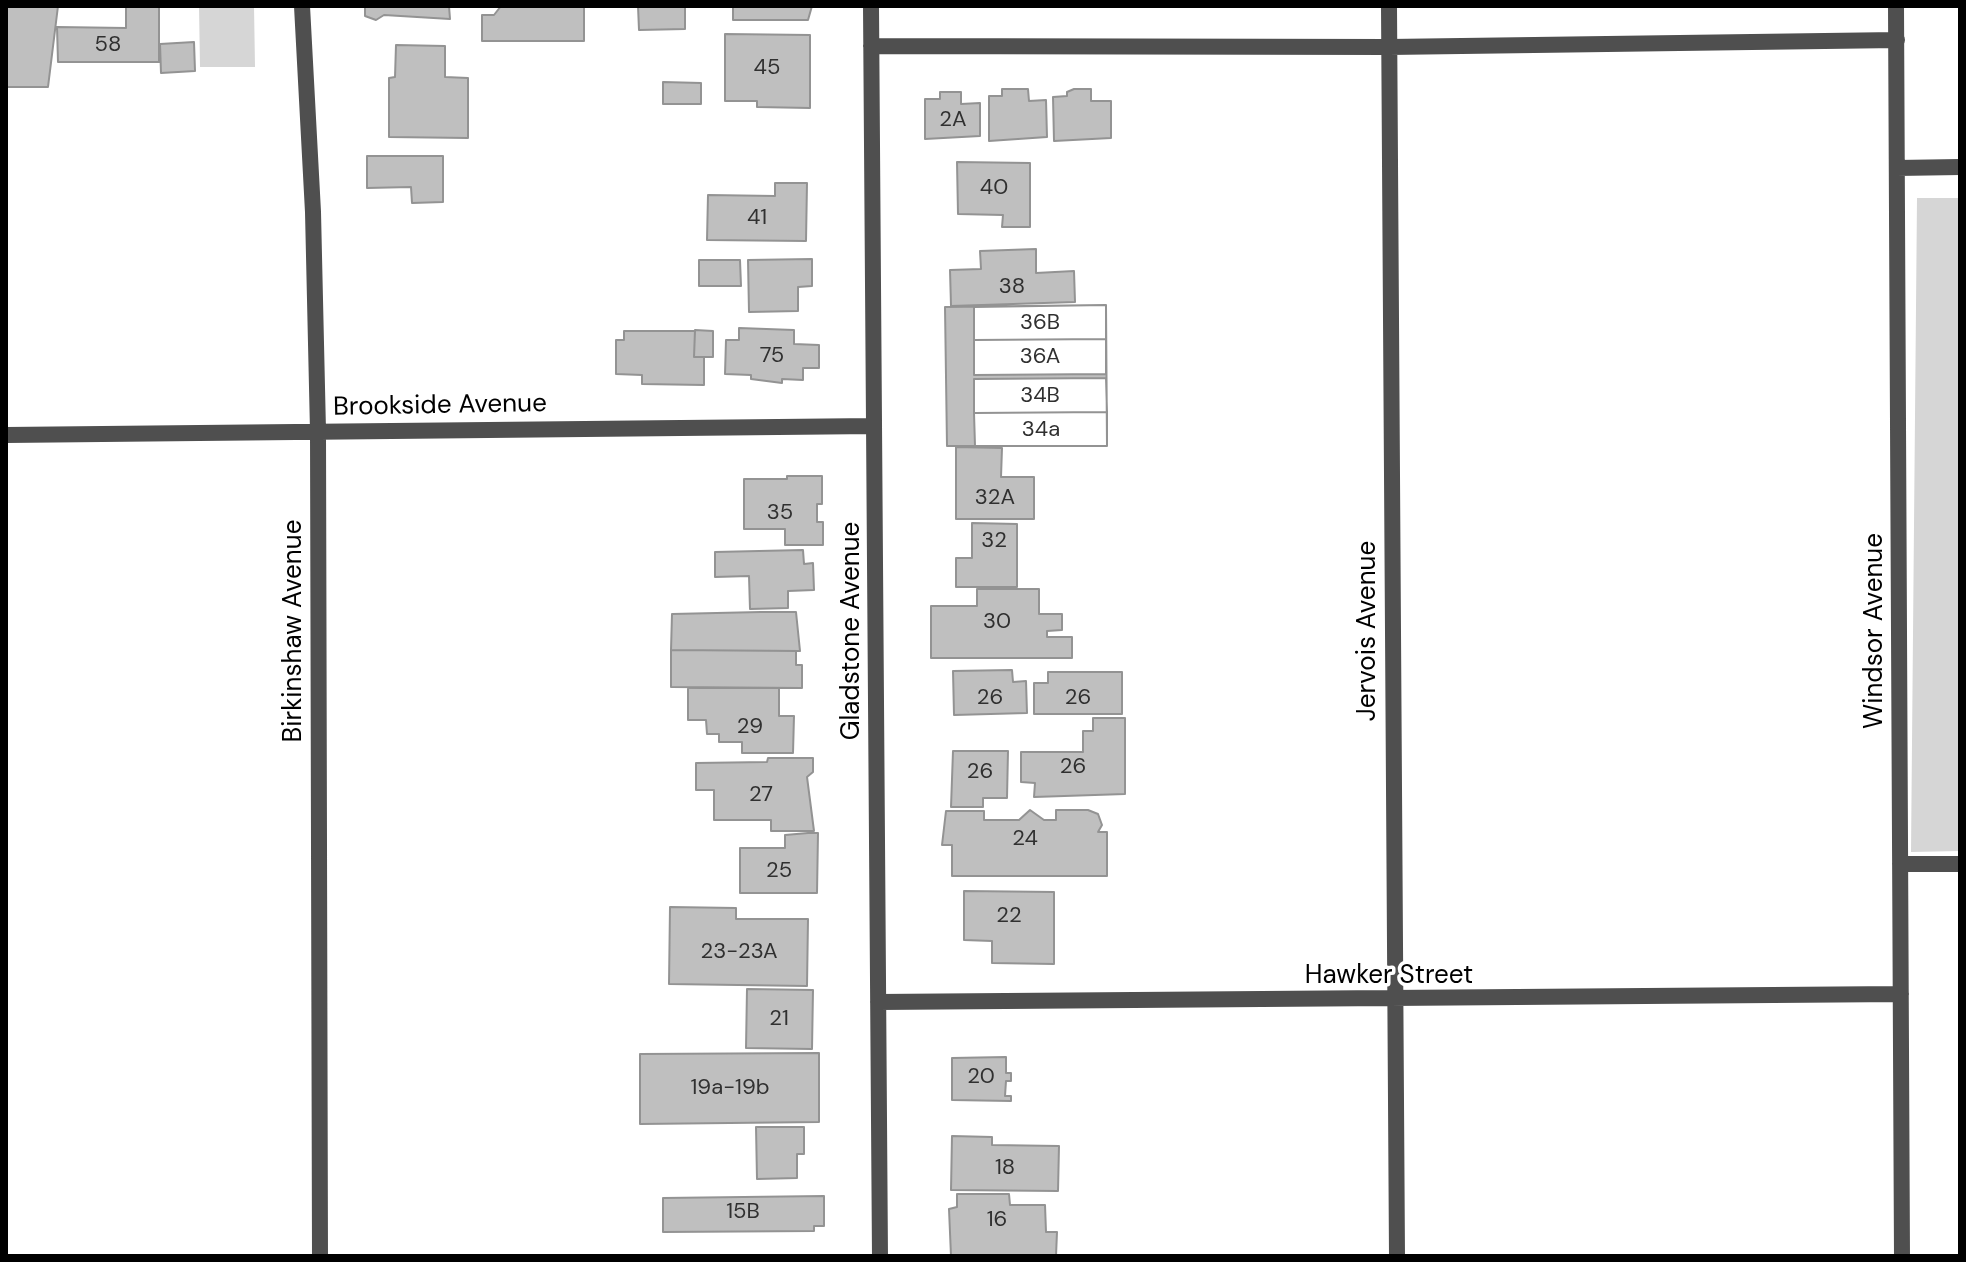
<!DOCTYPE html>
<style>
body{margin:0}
#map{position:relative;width:1966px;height:1262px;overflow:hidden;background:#fff;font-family:"DM Sans",sans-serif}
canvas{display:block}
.frame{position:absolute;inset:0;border:8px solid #000;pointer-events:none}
</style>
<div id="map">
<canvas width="1966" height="1262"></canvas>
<div class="frame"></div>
</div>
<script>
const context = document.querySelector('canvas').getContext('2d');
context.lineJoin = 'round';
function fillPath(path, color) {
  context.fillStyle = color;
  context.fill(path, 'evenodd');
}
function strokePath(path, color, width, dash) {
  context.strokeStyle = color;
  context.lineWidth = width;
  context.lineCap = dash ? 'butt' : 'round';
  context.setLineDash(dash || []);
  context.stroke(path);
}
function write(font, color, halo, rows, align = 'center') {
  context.font = font + ' "DM Sans",sans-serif';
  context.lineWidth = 7;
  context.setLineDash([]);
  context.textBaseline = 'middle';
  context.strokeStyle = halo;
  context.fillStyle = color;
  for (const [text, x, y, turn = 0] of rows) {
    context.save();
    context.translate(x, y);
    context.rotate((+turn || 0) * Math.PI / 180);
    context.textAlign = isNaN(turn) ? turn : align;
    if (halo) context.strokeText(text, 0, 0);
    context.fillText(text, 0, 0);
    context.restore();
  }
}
fillPath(new Path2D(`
 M199 6H254L255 67H200Z
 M1917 198H1960V851L1911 852Z`), '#d6d6d6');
const building = new Path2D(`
 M6 6H58L48 87H6Z
 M126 6H159V62H58L57 27 126 28Z
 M365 6H449L450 19 384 15 376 20 365 16Z
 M501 6H584V41H482V15H494Z
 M638 6H685V29L639 30Z
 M733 6H812L808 20H733Z
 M725 34 810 35V108L757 107V101H725Z
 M194 42 195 71 161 73 160 44Z
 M396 45 445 46V77L468 78V138L389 137V78L395 77Z
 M663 82 701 83V104H663Z
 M1002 89H1028L1029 101 1046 100 1047 137 989 141V96H1002Z
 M1074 89H1091V101H1111V138L1054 141 1053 97 1067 96V92Z
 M940 92H961V104L980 103V136L925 139V99H940Z
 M367 156H443V202L412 203 411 187 367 188Z
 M957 162 1030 163V227H1002L1003 215 958 214Z
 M775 183H807L806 241 707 240 708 195 775 196Z
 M1036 249V273L1074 271 1075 302 951 306 950 270 981 269 980 251Z
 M812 259V286L798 287V311L749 312 748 260Z
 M699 260H740L741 286H699Z
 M1106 305V339L974 340V307Z
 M1106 305 1107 446H947L945 307Z
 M739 328 794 330V344L819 345V368H803V380L782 379V383L751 379V375L725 374 726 340H739Z
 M695 330 713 331V357H694Z
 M624 331H695L694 357H704V385L642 384V375L616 374V340H624Z
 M1106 339V374L974 375V340Z
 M1106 378 1107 412 974 413V379Z
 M1107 412V446H975L974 413Z
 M956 447 1002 448 1001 477H1034V519H956Z
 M787 476H822V504H817V522H823V545H785V529H744V479H787Z
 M972 523 1017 524V587H956V558H972Z
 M803 550 804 564 813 563 814 590 788 591V608L750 609 749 576 715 577V552Z
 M977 589H1039V614H1062V630L1047 631V637H1072V658H931V606H977Z
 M761 612H796L800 651 671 650 672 614Z
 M671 650 796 651V665H802V688L671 687Z
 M1012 670 1013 682 1026 681 1027 713 954 715 953 671Z
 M1048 672H1122V714H1034V683H1048Z
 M688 688H779V716H794L793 753H742V742H719V734H707L706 720H688Z
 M1093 718H1125V794L1034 797 1035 783 1021 782V752H1083V731H1093Z
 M953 751H1008L1007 798H983V807H951Z
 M768 758H813V772L807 777 814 831H771V820H714V790H696V763L767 762Z
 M1030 810 1044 820H1056V810H1088L1098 814 1102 825 1098 832H1107V876H952V845H942L946 811H984V820H1019Z
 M808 833H818L817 893H740V848H785V835Z
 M964 891 1054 892V964L992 963V941L964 940Z
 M670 907 736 908V919H808L807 986 669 984Z
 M747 989 813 990 812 1049 746 1048Z
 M819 1053V1122L640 1124V1054Z
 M1006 1057V1073H1011V1081H1006L1005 1096H1011V1101L952 1100V1058Z
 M756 1127H804V1154H797V1178L757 1179Z
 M952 1136 992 1137V1145L1059 1146 1058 1191 951 1190Z
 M957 1194H1009L1010 1205H1045L1046 1232H1057L1056 1256H951L949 1209 957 1207Z
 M824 1196V1226H814V1231L663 1232V1198Z`);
fillPath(building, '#bfbfbf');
strokePath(building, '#939393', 2);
strokePath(new Path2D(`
 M302 6 313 212 318 431 320 1256
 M871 6 880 1256
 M1389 6 1397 1256
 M1896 6 1902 1256
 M871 46 1389 47 1897 40
 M1897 168 1960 167
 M6 435 874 426
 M1900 864H1960
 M878 1002 1901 994`), '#4f4f4f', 16);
write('22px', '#303030', null, [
 ["58",108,45],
 ["45",767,68],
 ["2A",953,120],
 ["40",994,188],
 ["41",757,218],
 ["38",1012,287],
 ["36B",1040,323],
 ["75",772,356],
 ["36A",1040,357],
 ["34B",1040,396],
 ["34a",1041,430],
 ["32A",995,498],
 ["35",780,513],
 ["32",994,541],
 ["30",997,622],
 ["26",990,698],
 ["26",1078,698],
 ["29",750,727],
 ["26",1073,767],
 ["26",980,772],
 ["27",761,795],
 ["24",1025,839],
 ["25",779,871],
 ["22",1009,916],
 ["23-23A",739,952],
 ["21",779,1019],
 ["20",981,1077],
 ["19a-19b",730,1088],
 ["18",1005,1168],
 ["15B",743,1212],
 ["16",997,1220]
]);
write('26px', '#000', '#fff', [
 ["Brookside Avenue",440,406,-1],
 ["Birkinshaw Avenue",294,631,-90],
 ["Gladstone Avenue",852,631,-90],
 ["Jervois Avenue",1368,631,-90],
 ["Windsor Avenue",1875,631,-90],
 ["Hawker Street",1389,976]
]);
</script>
